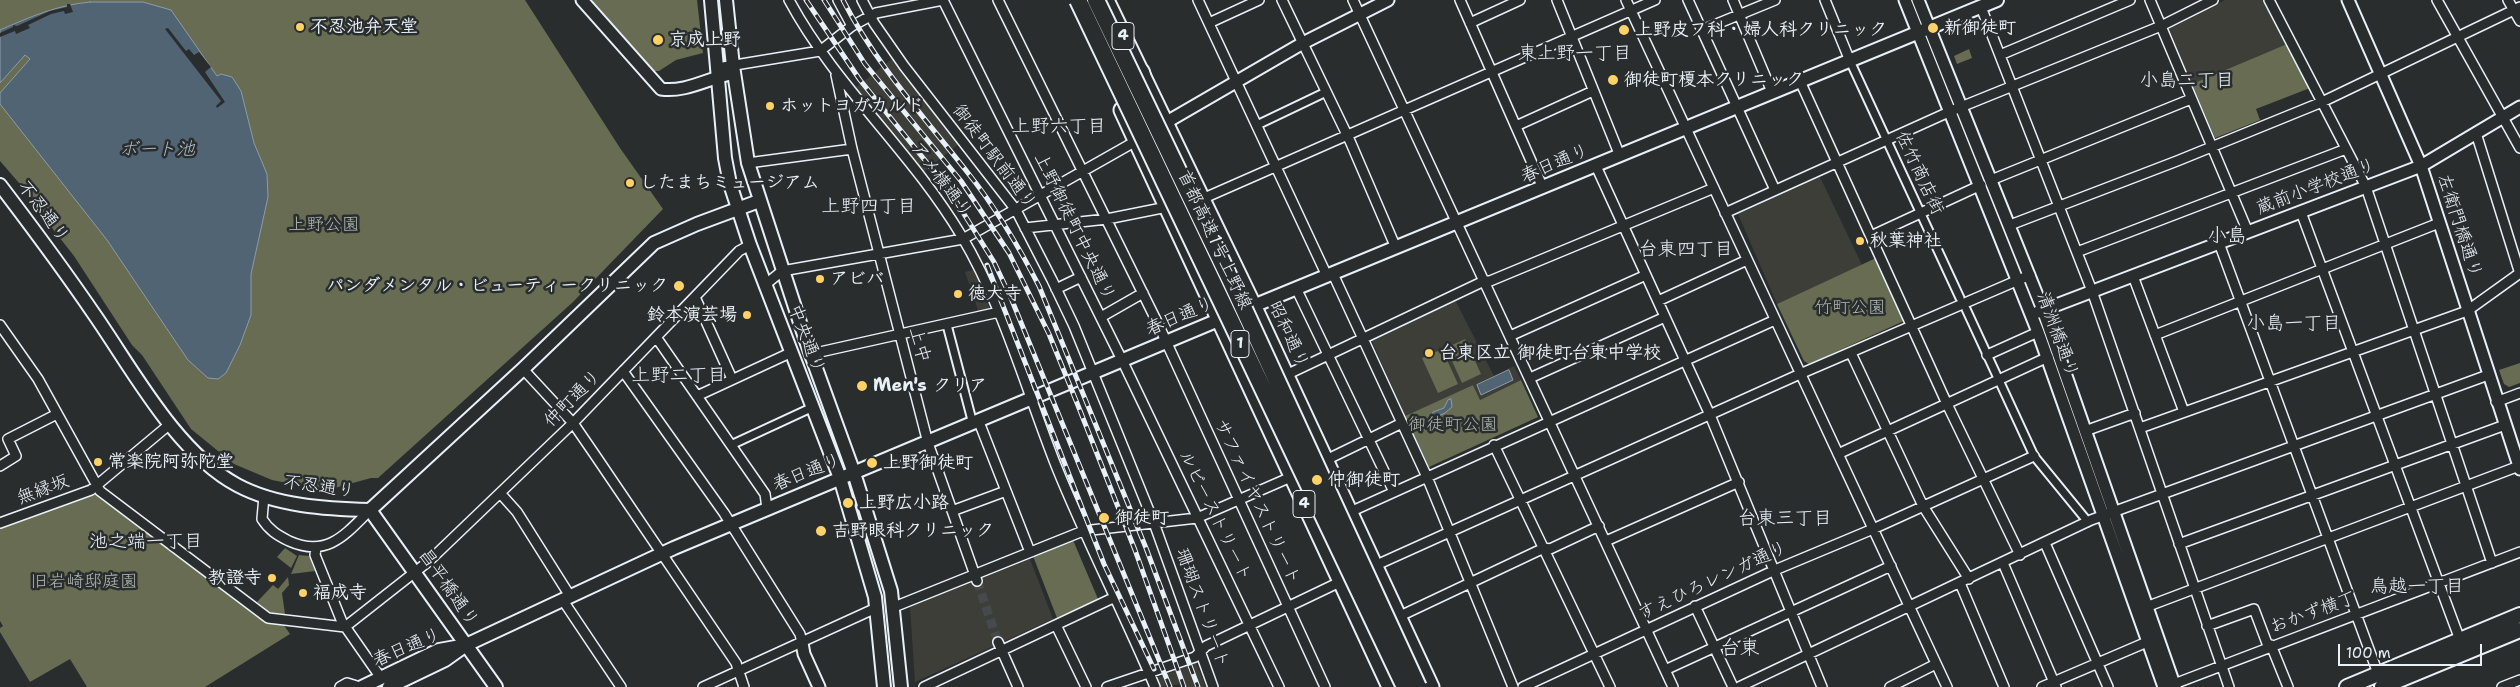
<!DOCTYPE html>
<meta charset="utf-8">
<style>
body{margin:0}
#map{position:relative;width:2520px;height:687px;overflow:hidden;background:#2a2d2e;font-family:"Shantell Sans",sans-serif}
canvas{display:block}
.scale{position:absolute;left:2338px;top:644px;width:144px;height:22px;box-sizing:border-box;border:2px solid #e8f1f8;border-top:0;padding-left:6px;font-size:15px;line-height:18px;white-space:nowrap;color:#e8f1f8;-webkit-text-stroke:4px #2a2d2e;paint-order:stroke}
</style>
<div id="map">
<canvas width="2520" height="687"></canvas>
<div class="scale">100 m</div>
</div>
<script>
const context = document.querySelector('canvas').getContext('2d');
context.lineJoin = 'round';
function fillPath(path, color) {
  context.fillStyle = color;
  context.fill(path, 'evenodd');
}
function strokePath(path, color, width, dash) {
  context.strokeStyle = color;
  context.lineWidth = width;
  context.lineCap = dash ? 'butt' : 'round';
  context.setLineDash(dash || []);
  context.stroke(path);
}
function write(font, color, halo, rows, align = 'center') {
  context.font = font + ' "Shantell Sans","Klee One",sans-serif';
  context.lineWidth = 5;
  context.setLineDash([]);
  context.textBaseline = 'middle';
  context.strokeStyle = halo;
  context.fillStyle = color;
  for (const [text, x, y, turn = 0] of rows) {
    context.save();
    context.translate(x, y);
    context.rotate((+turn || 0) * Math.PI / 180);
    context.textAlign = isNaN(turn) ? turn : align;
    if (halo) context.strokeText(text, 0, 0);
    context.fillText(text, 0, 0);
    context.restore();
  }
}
fillPath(new Path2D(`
 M2225 0H2263L2287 44 2192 84 2169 29Z
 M892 59 959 144 921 174 855 88Z
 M1820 177 1862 265 1777 304 1738 214Z
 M973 270 983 289 990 310 979 313 965 272Z
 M1455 300 1494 376 1514 366 1521 380 1480 400 1473 385 1405 416 1371 339Z
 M1030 559 1053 619 915 682 910 607Z
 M1196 663 1206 687H1183L1182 684 1161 687 1157 678Z`), '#3e3e39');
fillPath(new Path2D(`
 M0 0H525L620 148 663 209 573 302 378 478H371L331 489H317L272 480 234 464 191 429 142 355 132 345 74 256 45 219 32 198 0 161Z
 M592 0H697L703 53 676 60 659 71H654Z
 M2287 44 2310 88 2256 109 2260 120 2215 138 2192 84Z
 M1969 49 1972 58 1957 64 1954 56Z
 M1876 258 1906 320 1809 364 1804 361 1777 304Z
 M1465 339 1481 374 1462 383 1446 348Z
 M1442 349 1458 384 1438 393 1422 358Z
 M2520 363V383L2509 387 2504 384 2499 370Z
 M1521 380 1538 417 1429 467 1405 416 1473 385 1480 400Z
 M97 492 266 622 283 624 290 634 205 687H87L70 659 30 682 0 632V628L3 626 0 621V528Z
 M1073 540 1098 599 1057 618 1033 556Z
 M285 548 297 556 291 568 277 557Z
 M299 555 309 556 315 571 291 574Z
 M288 577 289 585 282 593 285 614 271 613 257 602 273 585 278 589Z`), '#676c52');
const water = new Path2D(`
 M90 2H143L171 10 217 76 221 74 232 77 241 91 254 143 267 174 268 197 251 274V315L240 345 226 373 218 379 208 378 188 360 107 240 0 104V93L30 59 25 55 0 83V30C30 17 57 5 90 2Z
 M1509 370 1513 380 1481 395 1477 385Z
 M1451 399 1452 407 1445 413 1420 424 1431 417 1433 412 1444 408 1448 400Z`);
fillPath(water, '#506474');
strokePath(water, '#8d9ca9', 1);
fillPath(new Path2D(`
 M67 4H70L73 12 65 14 64 11 51 14 28 25 30 28 16 34 15 31 0 37V33L13 27V25L17 26 50 11 67 7Z
 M168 28 186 51 189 49 194 55 199 52 211 67 205 72 225 102 217 108 216 106 221 101 165 29Z`), '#2a2d2e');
strokePath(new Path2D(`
 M977 581 998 642`), '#464a4c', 9, [9, 4.5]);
const pedestrian = new Path2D(`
 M1850 61 1960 298
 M1257 125 1326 92
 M1966 309 2034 456 2088 522
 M947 325 973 424
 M731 445 813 407`);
const minor = new Path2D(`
 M789 0C835 86 911 151 961 235 1004 307 1026 390 1057 468 1087 542 1124 613 1155 687
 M838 0 852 26
 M862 0 874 23 904 66 1016 210 1052 280 1074 326 1154 523 1213 687
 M943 0 1122 360 1279 687
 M998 0 1159 326 1325 687
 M1198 0 1327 276
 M1282 0 1350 141 1396 248
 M1353 0 1673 687
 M1460 0 1543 188
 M1557 0 1620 156
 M1626 0 1947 687
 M1688 0 1775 190
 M1733 0 1772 92
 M1825 0 1850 61
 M2150 0 2248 232
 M2269 0 2366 187 2492 563
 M2437 0 2520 148
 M2508 0 2520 21
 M1981 7 2092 291 2229 687
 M1209 23 1259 0
 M1470 23 1520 0
 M1702 30 1775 0
 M2000 55 2130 0
 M717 68 820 51 852 26 876 13 943 0
 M836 75 852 149 928 443 977 581
 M1800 81 1947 404 2020 555
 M1516 126 1593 91
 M2476 133 2520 274
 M748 163 852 149
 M1596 166 1710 415 1822 687
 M1991 180 2191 99
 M1202 199 1655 0
 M2301 212 2460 640
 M1725 213 1951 111 2161 26 2213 0
 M2010 225 2177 161 2322 102 2520 7
 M1025 228 1107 219 1167 207
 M1871 236 1981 185
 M2219 243 2380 679
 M2077 252 2346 149
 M1333 274 1427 477 1513 687
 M2133 276 2184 412
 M766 284 782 271 963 239 1136 141
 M1296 288 1394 492
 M1056 289 1081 277
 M695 297 732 379
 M1658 301 1747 260
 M1101 317 1143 293
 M0 325 38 379 100 491 268 618 345 627 429 561 573 423 739 251 750 245
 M2155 335 2439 223
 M1510 336 1646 275
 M656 337 765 494 767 508
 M1851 353 1923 506 1969 579
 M811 354 999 312
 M1987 355 2038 332
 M523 369 573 423 595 455 736 663 744 687
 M623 371 724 513 800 634 802 643
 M1286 375 1484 281H1490L1714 188
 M1530 378 1665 317
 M697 396 792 352
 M2496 402 2520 393
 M979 422 1030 552
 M2140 428 2467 311 2520 273
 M2085 431 2135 413
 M1494 445 1610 687
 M1838 454 2048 357
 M1326 460 1402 423
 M0 466 16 456 8 439 57 414
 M500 493 517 512 570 596
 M264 496 262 519C269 530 277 535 289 541 327 558 345 535 370 510
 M952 511 1006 491
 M1350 512 1775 320
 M0 523 91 490 170 424
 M1606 541 1739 482
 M2045 543 2108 687
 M2179 544 2505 425
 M316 548 315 555 342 622 381 678
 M2003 563 2056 687
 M1372 567 1800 374 2030 275
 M1960 583 2004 687
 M562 599 621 687
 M1695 606 1733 687
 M894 607 1083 531 1197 518 1291 477
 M2146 607 2519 466
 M1398 617 1544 548 1550 549 1599 526
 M1056 625 1086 687
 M2207 626 2254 609 2268 646
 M998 642 1018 687
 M2271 645 2288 687
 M1665 670 1891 566
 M2174 684 2520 552
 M340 687 347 683 360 687
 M703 687 876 608
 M924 687 1113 598
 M1107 687 1195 657 1206 646 1344 580
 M1523 687 1775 570 1873 529 2034 456
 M1739 687 2091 520 2488 375
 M1890 687 1936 664
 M2042 687 2147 642
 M2502 687 2520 680`);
const tertiary = new Path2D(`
 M582 0 661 89C685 93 711 77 734 73
 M1905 0 2038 332 2164 687
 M1918 0 2043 310 2175 687
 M2348 0 2421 166 2520 469
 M1165 123 1303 43 1388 0
 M2038 312 2421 166 2520 107
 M802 643 804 654 819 687`);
const secondary = new Path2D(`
 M711 0 725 158 730 184 750 245 840 478 875 597 884 687
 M726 0 733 66 748 163 805 338 854 473 891 591 901 687
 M0 185C32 227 64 270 94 314 133 370 176 452 237 485 276 506 326 509 370 510L523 369 654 243 697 224 759 201
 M1246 309 1997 0
 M370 510 496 687
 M362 687 439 650 461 646
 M389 687 445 660 466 645 674 548 1228 316`);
const primary = new Path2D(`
 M2347 687 2520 615
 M2382 687 2520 630`);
const trunk = new Path2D(`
 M1106 0 1253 305 1431 687
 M1122 110 1390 687`);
const motorway = new Path2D(`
 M1141 72 1148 100`);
strokePath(pedestrian, '#e8f1f8', 11);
strokePath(minor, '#e8f1f8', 12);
strokePath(tertiary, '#e8f1f8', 15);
strokePath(secondary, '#e8f1f8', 16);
strokePath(primary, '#e8f1f8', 18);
strokePath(trunk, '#e8f1f8', 19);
strokePath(motorway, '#e8f1f8', 20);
strokePath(pedestrian, '#2a2d2e', 7);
strokePath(minor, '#2a2d2e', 9);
strokePath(tertiary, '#2a2d2e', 11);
strokePath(secondary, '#2a2d2e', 12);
strokePath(primary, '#2a2d2e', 14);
strokePath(trunk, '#2a2d2e', 15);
strokePath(motorway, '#2a2d2e', 16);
const rail = new Path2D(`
 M806 0 860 80 949 190 994 262 1011 298 1170 687
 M824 0 865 64 961 181 1009 253 1049 334 1077 403 1135 550 1184 687
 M843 0C875 63 924 117 968 173 996 208 1019 247 1039 286L1146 548 1198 687
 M987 265 1104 564 1154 669`);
strokePath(rail, '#e8f1f8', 5);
strokePath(rail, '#2a2d2e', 3, [9]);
const motorwayBridge = new Path2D(`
 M1078 0 1405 687
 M1096 0 1232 283 1418 687`);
strokePath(motorwayBridge, '#e8f1f8', 20, []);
strokePath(motorwayBridge, '#2a2d2e', 16);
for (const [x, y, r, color] of [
 [300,27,5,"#ffd166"],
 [1933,28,6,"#ffd166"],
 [1624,30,6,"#ffd166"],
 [658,40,6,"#ffd166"],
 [1613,80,6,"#ffd166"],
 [770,106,5,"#ffd166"],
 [630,183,5,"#ffd166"],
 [1860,241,5,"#ffd166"],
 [820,279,5,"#ffd166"],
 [679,286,6,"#ffd166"],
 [958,294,5,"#ffd166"],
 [747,315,5,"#ffd166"],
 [1429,353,5,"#ffd166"],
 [862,386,6,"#ffd166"],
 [98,462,5,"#ffd166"],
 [872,463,6,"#ffd166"],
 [1317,480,6,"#ffd166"],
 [848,503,6,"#ffd166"],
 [1104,518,6,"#ffd166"],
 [821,531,6,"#ffd166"],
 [272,578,5,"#ffd166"],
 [303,593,5,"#ffd166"]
]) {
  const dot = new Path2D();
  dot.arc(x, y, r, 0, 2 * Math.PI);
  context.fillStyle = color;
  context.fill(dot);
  strokePath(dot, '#2a2d2e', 2);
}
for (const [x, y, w] of [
 [1123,36,22],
 [1240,344,18],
 [1304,504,22]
]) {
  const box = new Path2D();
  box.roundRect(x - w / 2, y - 13.5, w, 27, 4);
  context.fillStyle = '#2a2d2e';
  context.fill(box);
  strokePath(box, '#e8f1f8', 1);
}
write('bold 16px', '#e8f1f8', null, [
 ["4",1123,36],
 ["1",1240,344],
 ["4",1304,504]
]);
write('bold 18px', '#e8f1f8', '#2a2d2e', [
 ["不忍池弁天堂",310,27],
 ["新御徒町",1944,28],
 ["上野皮フ科・婦人科クリニック",1635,30],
 ["京成上野",669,40],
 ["御徒町榎本クリニック",1624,80],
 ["ホットヨガカルド",780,106],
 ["したまちミュージアム",640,183],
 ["秋葉神社",1870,241],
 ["アビバ",830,279],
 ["パンダメンタル・ビューティークリニック",668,286,"right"],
 ["徳大寺",968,294],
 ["鈴本演芸場",737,315,"right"],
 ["台東区立 御徒町台東中学校",1439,353],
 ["Men's クリア",873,386],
 ["常楽院阿弥陀堂",108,462],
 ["上野御徒町",883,463],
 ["仲御徒町",1328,480],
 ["上野広小路",859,503],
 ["御徒町",1115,518],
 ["吉野眼科クリニック",832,531],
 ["教證寺",262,578,"right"],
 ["福成寺",313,593]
], 'left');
write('18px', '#e8f1f8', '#2a2d2e', [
 ["御徒町駅前通り",994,157,53],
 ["春日通り",1555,164,-23],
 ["佐竹商店街",1919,173,65],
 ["アメ横通り",941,180,53],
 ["蔵前小学校通り",2316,187,-21],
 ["不忍通り",43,212,53],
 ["左衛門橋通り",2459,226,72],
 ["上野御徒町中央通り",1074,227,64],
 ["首都高速1号上野線",1214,240,65],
 ["春日通り",1180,317,-23],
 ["昭和通り",1288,335,65],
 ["清洲橋通り",2057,335,70],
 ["中央通り",806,339,69],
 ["上中",919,345,75],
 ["仲町通り",573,399,-45],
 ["春日通り",807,473,-22],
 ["不忍通り",319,487,8],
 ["無縁坂",43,490,-20],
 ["サファイヤストリート",1257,502,65],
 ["ルビーストリート",1215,516,64],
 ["すえひろレンガ通り",1713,581,-25],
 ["昌平橋通り",448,588,55],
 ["珊瑚ストリート",1202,608,70],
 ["おかず横丁",2313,613,-20],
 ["春日通り",407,648,-23]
]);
write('18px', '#aeb5ad', '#2a2d2e', [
 ["上野公園",324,225],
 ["竹町公園",1850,308],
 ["御徒町公園",1453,425],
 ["旧岩崎邸庭園",84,582]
]);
write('19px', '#e8f1f8', '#2a2d2e', [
 ["東上野一丁目",1575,54],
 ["小島二丁目",2187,81],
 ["上野六丁目",1059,127],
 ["上野四丁目",869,207],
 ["台東四丁目",1686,250],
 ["小島一丁目",2294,324],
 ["上野二丁目",679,376],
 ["台東三丁目",1785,519],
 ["池之端一丁目",146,542],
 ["鳥越一丁目",2417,587]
]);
write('italic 19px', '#abb9c3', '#2a2d2e', [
 ["ボート池",157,150]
]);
write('20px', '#e8f1f8', '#2a2d2e', [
 ["小島",2227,237],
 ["台東",1740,649]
]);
</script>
